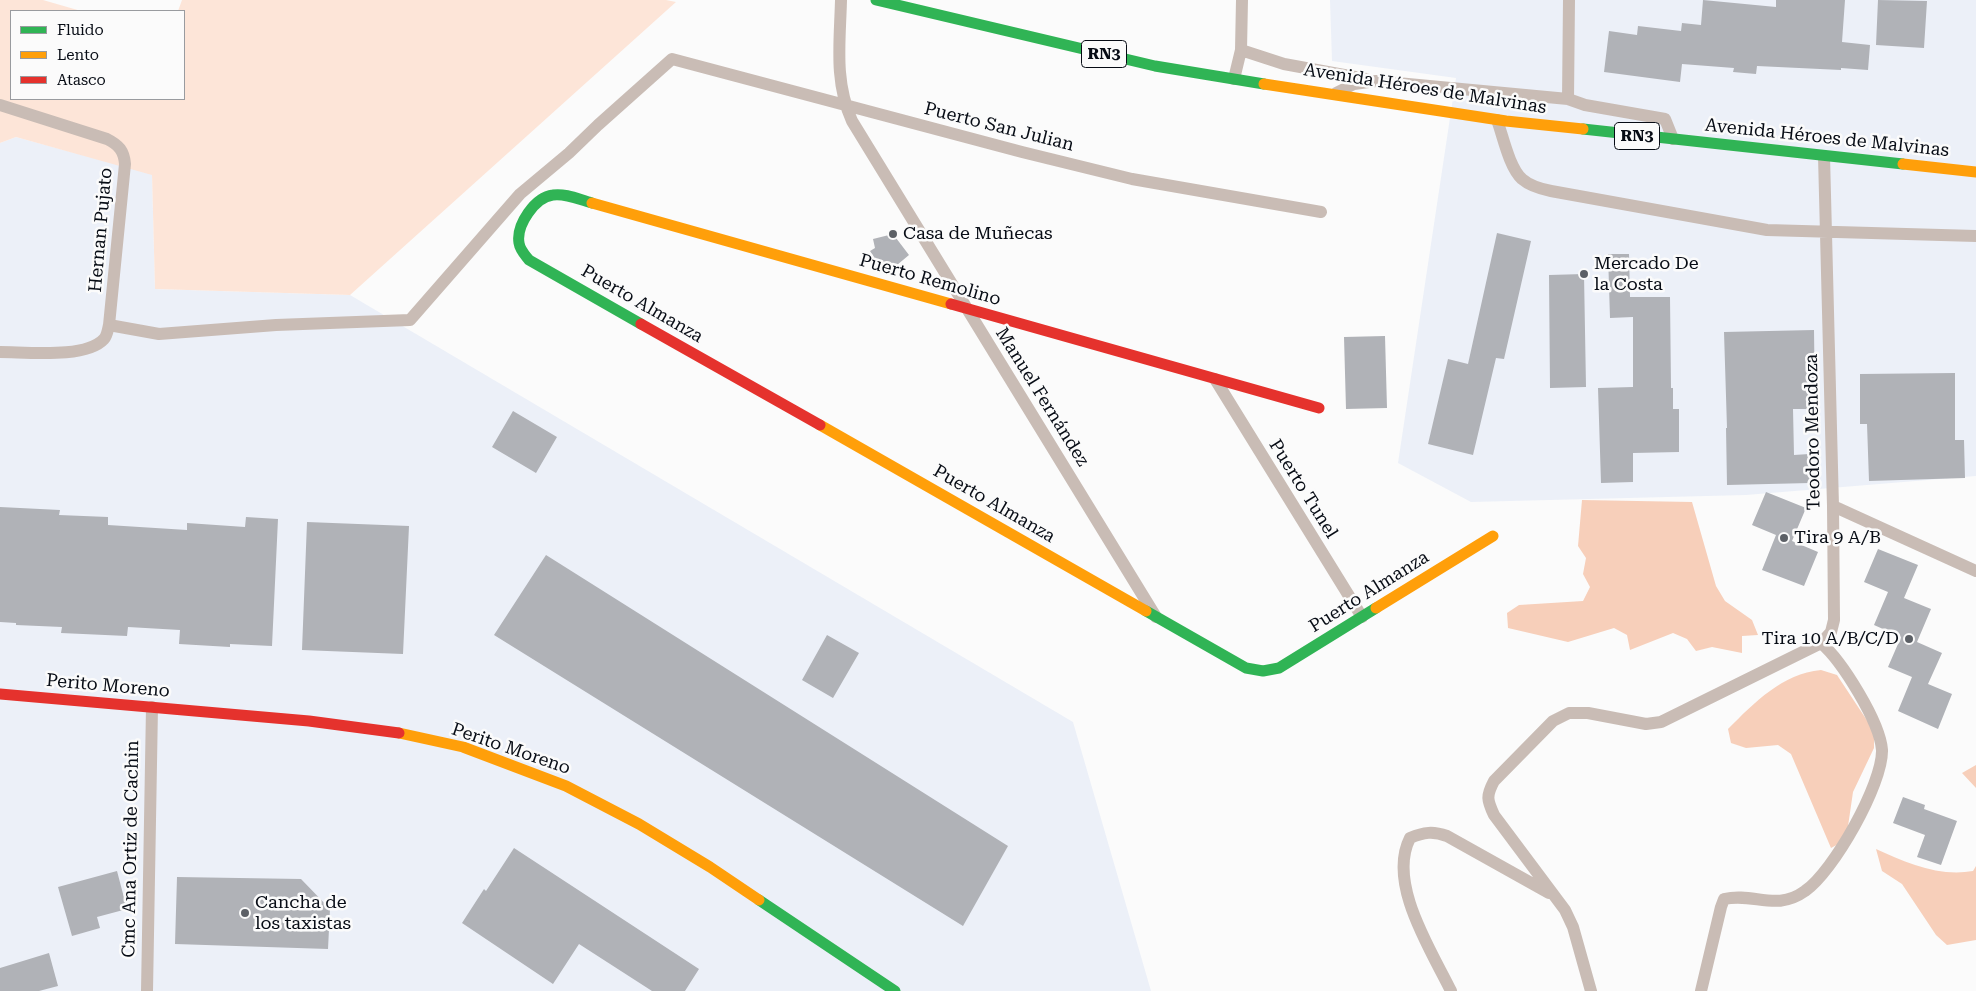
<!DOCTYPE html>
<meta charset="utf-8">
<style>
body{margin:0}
#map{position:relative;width:1976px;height:991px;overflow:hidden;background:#fbfbfb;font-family:"Roboto Serif",serif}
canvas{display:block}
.legend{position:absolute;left:10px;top:10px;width:175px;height:90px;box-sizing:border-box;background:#fbfbfb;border:1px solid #999b9f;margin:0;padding:6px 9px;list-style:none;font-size:15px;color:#070c15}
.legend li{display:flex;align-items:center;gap:10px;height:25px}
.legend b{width:25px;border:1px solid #999b9f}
</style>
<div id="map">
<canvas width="1976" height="991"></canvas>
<ul class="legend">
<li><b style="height:6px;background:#30b455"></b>Fluido</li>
<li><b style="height:6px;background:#ff9f0a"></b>Lento</li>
<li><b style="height:6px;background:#e5322d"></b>Atasco</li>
</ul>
</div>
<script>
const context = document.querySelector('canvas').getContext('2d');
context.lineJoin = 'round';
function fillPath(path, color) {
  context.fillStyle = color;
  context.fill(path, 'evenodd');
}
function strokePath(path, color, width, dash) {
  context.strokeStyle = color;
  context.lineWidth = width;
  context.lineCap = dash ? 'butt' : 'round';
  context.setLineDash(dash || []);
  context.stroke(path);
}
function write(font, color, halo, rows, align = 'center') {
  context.font = font + ' "Roboto Serif",serif';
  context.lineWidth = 5;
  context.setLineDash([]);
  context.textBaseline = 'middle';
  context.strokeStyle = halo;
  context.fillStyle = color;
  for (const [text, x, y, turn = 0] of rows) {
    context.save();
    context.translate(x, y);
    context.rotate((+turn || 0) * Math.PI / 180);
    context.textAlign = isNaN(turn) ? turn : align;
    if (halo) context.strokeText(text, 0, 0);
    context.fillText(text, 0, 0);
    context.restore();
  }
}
fillPath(new Path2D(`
 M1330 0H1976V476L1746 495 1471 502 1398 463 1456 78 1332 61Z
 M16 137 152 174 155 289 350 295 1073 722 1151 991H0V143Z`), '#ecf0f8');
fillPath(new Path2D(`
 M0 0H43L81 11H11V99H184V11H178L182 0H666L676 2 350 295 155 289 152 175 16 137 0 143Z`), '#fde5d8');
fillPath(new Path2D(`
 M1582 500 1692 502 1716 586 1725 601 1752 620 1758 635 1742 636V653L1712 647 1696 651 1687 639 1673 633 1630 650 1627 635 1614 628 1568 642 1508 628 1507 613 1519 605 1583 601 1590 587 1583 574 1586 558 1578 546Z
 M1821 670 1837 675 1874 731V748L1853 792 1846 840 1831 848 1791 754 1778 745 1746 748 1731 743 1728 729C1755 702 1782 674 1821 670Z
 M1976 765V788L1962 773Z
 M1876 849C1906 863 1939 877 1973 871L1976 866V940L1947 945 1936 935 1902 884 1882 871Z`), '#f7cfba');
fillPath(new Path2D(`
 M1703 0 1776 7V0H1845L1842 42 1870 45 1868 70 1841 68V70L1757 66 1756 74 1733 72 1734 68 1682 64 1680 82 1604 72 1609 31 1637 35 1638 26 1681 31 1682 23 1701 25Z
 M1878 0 1927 1 1924 48 1876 45Z
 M1497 233 1531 241 1504 359 1496 358 1473 455 1428 444 1448 359 1468 364Z
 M893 234 909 255 885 275 870 251 875 248 873 239Z
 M1608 254H1629L1630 297H1670L1671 388H1673V409H1679V452L1633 453V482L1601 483 1598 388 1633 387V317L1610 318Z
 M1584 274 1586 387 1550 388 1549 275Z
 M1814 330 1815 409H1793L1794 455 1809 454 1810 483 1727 485 1726 428H1727L1724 332Z
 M1385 336 1387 408 1346 409 1344 337Z
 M1955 373V440H1964L1965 478 1869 481 1867 424H1860V374Z
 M513 411 557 437 536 473 492 447Z
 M1766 492 1806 508 1792 541 1818 552 1804 586 1762 570 1776 535 1752 525Z
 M0 507 60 510 59 515 108 517V525L187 530V523L245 527 246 517 278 519 272 646 230 644V647L179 644 180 630 128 627 127 636 61 633 62 627 16 625V623L0 622Z
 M307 522 409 526 403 654 302 650Z
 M1878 549 1918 565 1904 598 1931 609 1917 642 1942 653 1928 684 1952 694 1938 729 1898 711 1912 677 1888 667 1901 637 1874 625 1888 592 1864 582Z
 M546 555 1008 846 963 926 494 635Z
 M827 635 859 653 833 698 802 680Z
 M1903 797 1925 805 1924 809 1957 821 1941 865 1917 857 1925 835 1893 823Z
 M514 848 699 969 685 991H652L579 944 553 984 462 923 484 889 486 891Z
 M117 871 127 909 97 917 100 928 72 936 58 887Z
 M177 877 301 879 330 909 328 949 175 944Z
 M49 953 58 986 39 991H0V968Z`), '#b0b2b7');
strokePath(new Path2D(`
 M841 0C840 42 834 81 852 121L1156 617
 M1569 0 1568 99 1585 105 1665 119 1673 139
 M1241 50 1284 64 1366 79
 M1234 79 1241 50 1242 0
 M1336 93 1354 84 1376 81 1568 99
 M0 105 107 139C119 145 124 151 125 164L109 325C108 329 107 336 104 339 86 359 26 352 0 352
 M1497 120C1503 136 1509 167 1522 179 1530 186 1541 189 1551 191L1767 230 1976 236
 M109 325 159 334 276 325 410 320 520 194 569 153 598 125 672 59 1022 152 1132 179 1321 212
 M1215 379 1362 617
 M1833 506 1976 571
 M147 991 152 707
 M1451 991C1431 950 1387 883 1410 838 1424 832 1433 831 1447 836L1549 893
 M1591 991 1573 927 1565 910 1494 815C1487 800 1486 796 1494 781L1553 721 1569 713H1588L1646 724 1661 722 1821 643 1831 632 1834 620 1833 506 1824 156
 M1701 991 1721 907 1724 899C1754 892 1776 912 1805 891 1833 872 1883 784 1882 750 1880 722 1842 661 1821 643`), '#c9bcb5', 12);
strokePath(new Path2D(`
 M876 0 1155 66 1264 84
 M1583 129 1903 164
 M592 203C580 200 566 193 553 195 535 197 516 225 519 243 520 250 525 255 529 260L641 324
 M1146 611 1246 668 1263 671 1279 668 1376 608
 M759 900 895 991`), '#30b455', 11);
strokePath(new Path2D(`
 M1264 84 1506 121 1583 129
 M1903 164 1976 172
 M592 203 951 304
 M820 425 1146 611
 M1376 608 1493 536
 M399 733 463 747 566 786 639 824 710 867 759 900`), '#ff9f0a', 11);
strokePath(new Path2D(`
 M951 304 1319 408
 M641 324 820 425
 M0 694 309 721 399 733`), '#e5322d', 11);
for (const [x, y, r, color] of [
 [893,234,5,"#5c6066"],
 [1584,274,5,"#5c6066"],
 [1784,538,5,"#5c6066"],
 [1909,639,5,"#5c6066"],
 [245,913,5,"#5c6066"]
]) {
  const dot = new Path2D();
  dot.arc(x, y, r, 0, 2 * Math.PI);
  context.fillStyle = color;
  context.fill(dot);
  strokePath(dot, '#fbfbfb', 2);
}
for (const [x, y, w] of [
 [1104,54,45],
 [1637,136,45]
]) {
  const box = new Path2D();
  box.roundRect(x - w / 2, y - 13.5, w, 27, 4);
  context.fillStyle = '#fbfbfb';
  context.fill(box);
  strokePath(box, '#070c15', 1);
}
write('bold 16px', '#070c15', null, [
 ["RN3",1104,54],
 ["RN3",1637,136]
]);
write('18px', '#070c15', '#fbfbfb', [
 ["Avenida Héroes de Malvinas",1425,89,9],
 ["Puerto San Julian",999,127,14],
 ["Avenida Héroes de Malvinas",1827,138,6],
 ["Hernan Pujato",101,230,-85],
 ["Puerto Remolino",930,280,16],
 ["Puerto Almanza",642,304,30],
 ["Manuel Fernández",1042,397,58],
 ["Teodoro Mendoza",1813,432,-91],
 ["Puerto Tunel",1303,489,58],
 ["Puerto Almanza",994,504,30],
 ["Puerto Almanza",1369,592,-32],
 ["Perito Moreno",108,686,5],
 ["Perito Moreno",511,749,19],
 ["Cmc Ana Ortiz de Cachin",131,849,-89]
]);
write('18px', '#070c15', '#fbfbfb', [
 ["Casa de Muñecas",903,234],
 ["Mercado De",1594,264],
 ["la Costa",1594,285],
 ["Tira 9 A/B",1794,538],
 ["Tira 10 A/B/C/D",1899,639,"right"],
 ["Cancha de",255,903],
 ["los taxistas",255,924]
], 'left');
</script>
